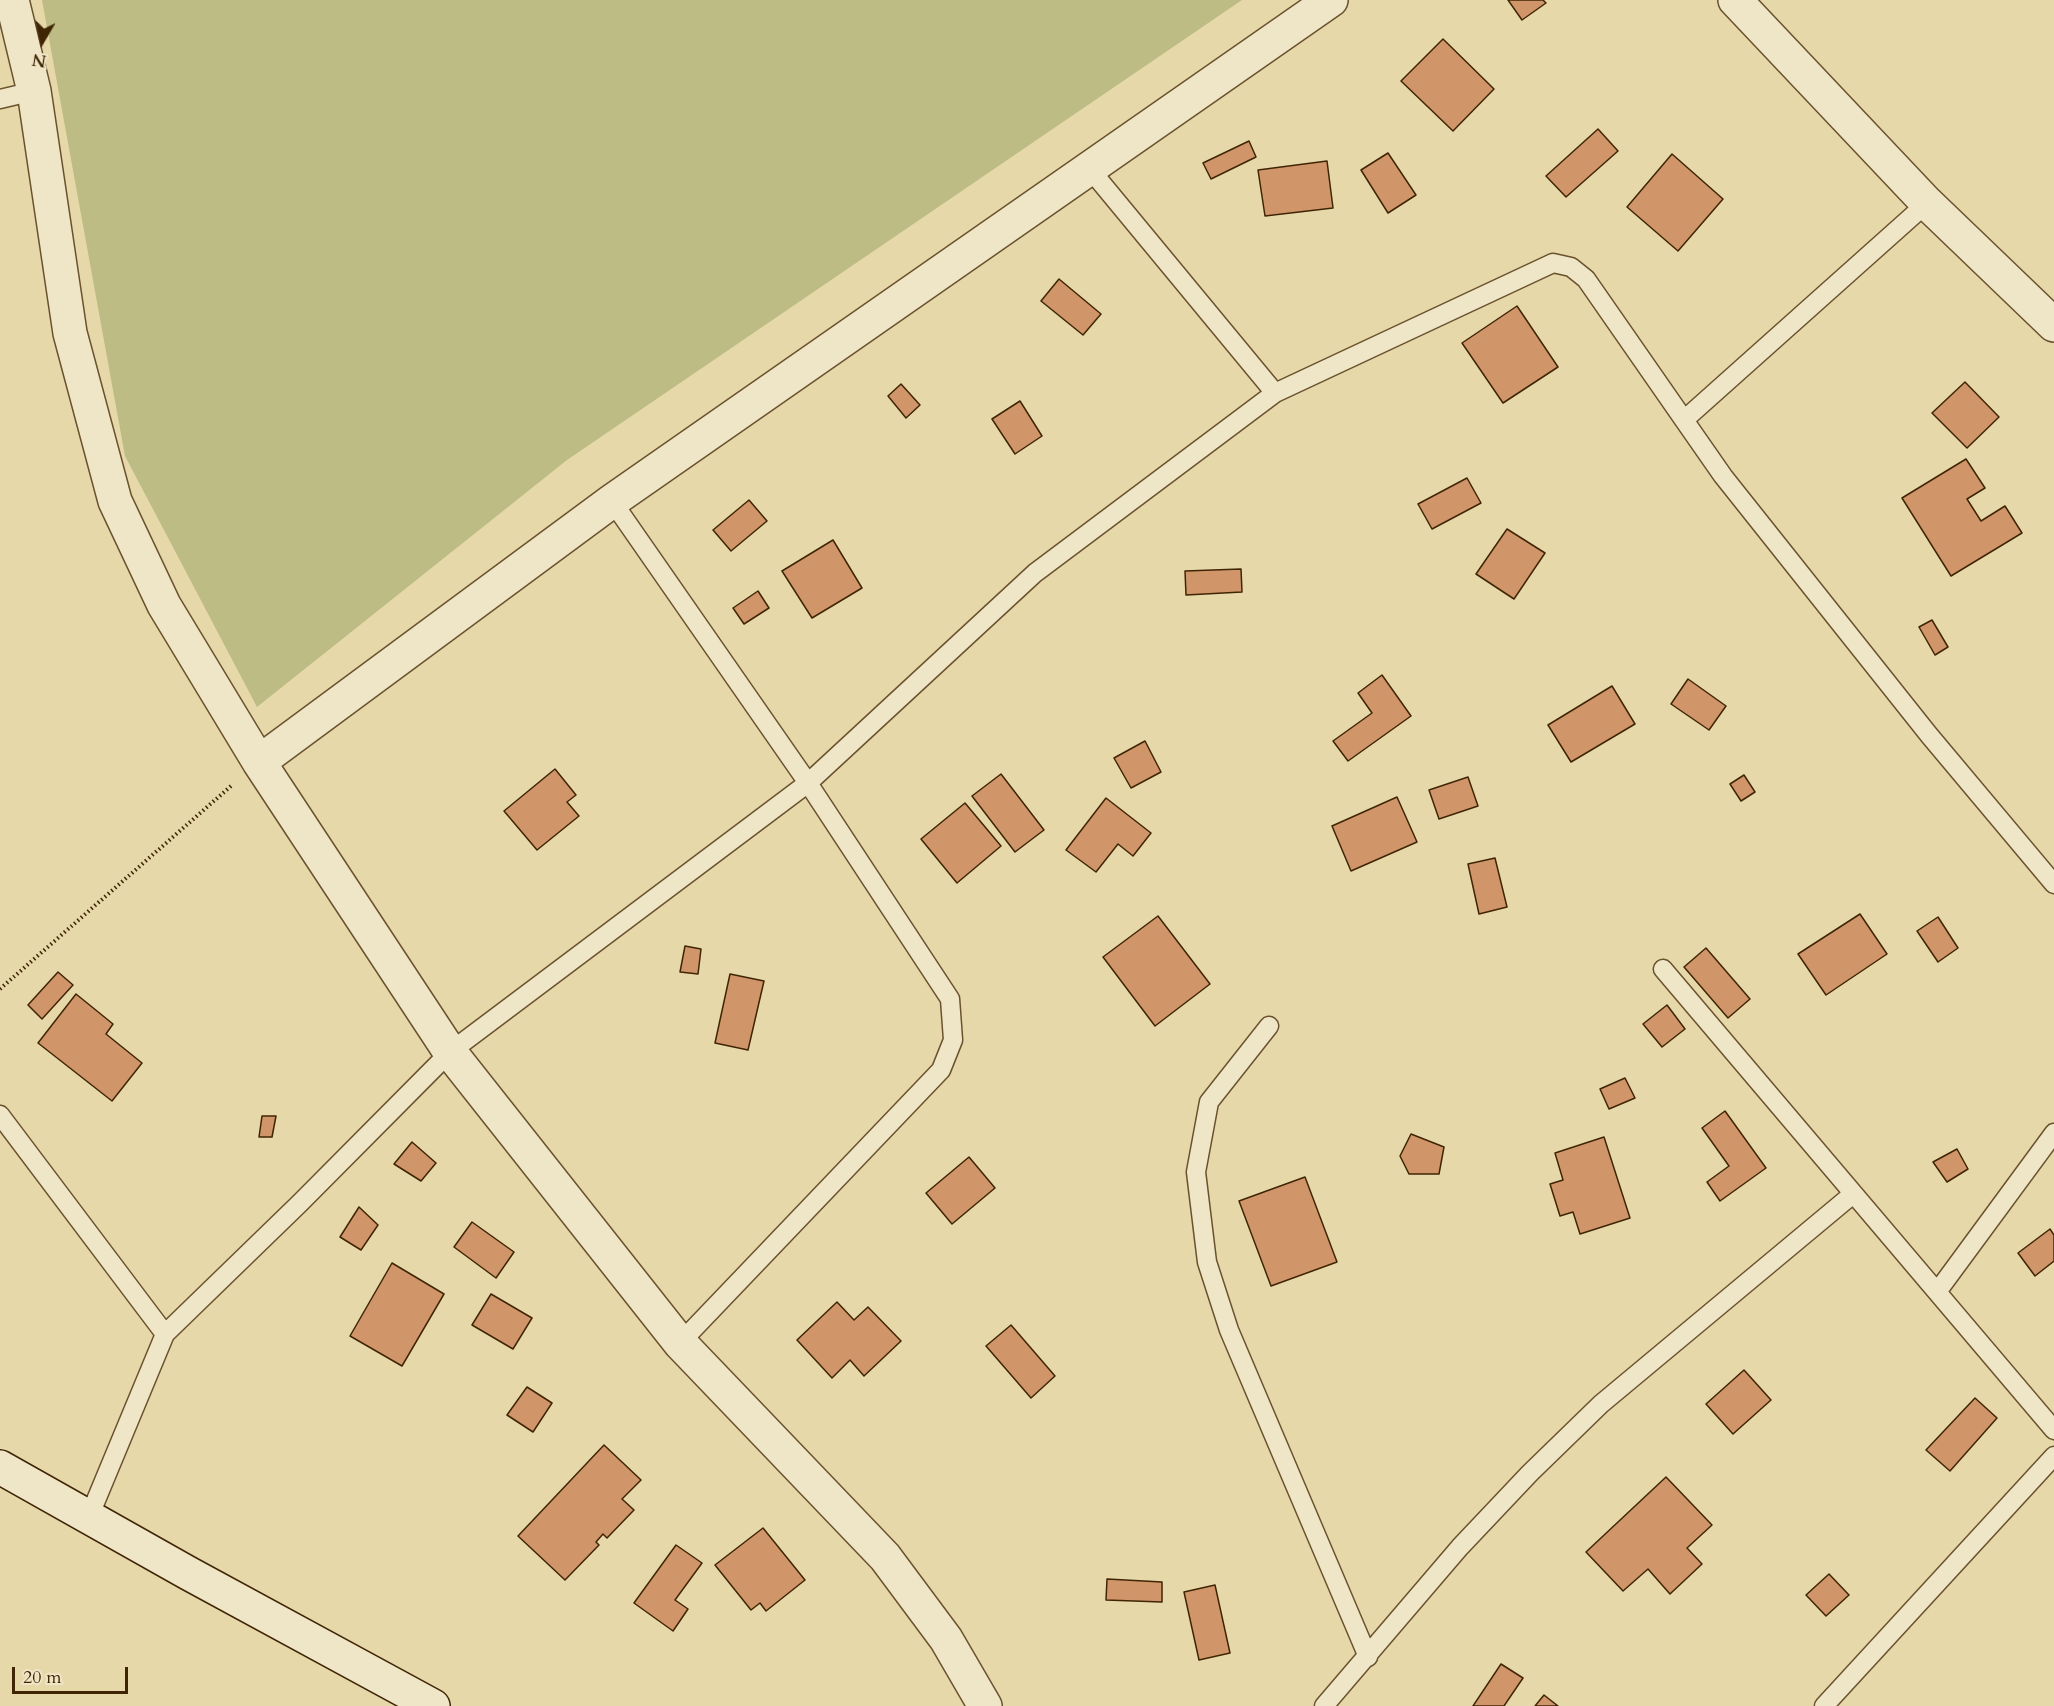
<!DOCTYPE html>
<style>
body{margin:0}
#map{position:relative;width:2054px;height:1706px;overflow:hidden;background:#e6d8a9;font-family:Cardo,serif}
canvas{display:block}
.north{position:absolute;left:12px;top:12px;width:60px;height:60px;-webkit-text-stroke:4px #efe6c7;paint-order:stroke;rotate:189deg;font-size:16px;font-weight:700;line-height:24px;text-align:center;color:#402505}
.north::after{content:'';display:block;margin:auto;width:21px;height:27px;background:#402505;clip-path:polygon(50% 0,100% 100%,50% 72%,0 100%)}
.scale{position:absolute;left:12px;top:1667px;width:116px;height:27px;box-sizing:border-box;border:3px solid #402505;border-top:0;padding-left:8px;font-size:18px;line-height:21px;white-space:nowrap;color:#402505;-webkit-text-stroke:4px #efe6c7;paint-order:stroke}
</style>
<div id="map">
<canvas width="2054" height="1706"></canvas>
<div class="north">N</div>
<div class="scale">20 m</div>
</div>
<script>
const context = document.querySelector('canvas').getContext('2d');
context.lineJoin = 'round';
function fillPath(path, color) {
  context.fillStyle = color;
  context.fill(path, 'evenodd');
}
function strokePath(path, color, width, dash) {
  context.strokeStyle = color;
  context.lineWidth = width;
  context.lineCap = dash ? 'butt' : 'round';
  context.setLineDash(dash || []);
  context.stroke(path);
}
fillPath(new Path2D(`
 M42 0H1242L567 460 257 707 125 456Z`), '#bcbc84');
const building = new Path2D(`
 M1508 0H1543L1546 3 1522 20Z
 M1443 39 1494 89 1453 131 1401 81Z
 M1598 129 1618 151 1566 197 1546 176Z
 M1249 141 1256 157 1211 179 1203 163Z
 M1388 153 1416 195 1388 213 1361 170Z
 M1672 154 1723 199 1678 251 1627 207Z
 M1327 161 1333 208 1265 216 1258 170Z
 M1059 279 1101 314 1083 335 1041 301Z
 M1517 306 1558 367 1503 403 1462 343Z
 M1965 382 1999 417 1967 448 1932 413Z
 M901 384 920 405 906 418 888 396Z
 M1020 401 1042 436 1015 454 992 419Z
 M1966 459 1985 488 1967 499 1981 521 2005 506 2022 533 1951 576 1902 498Z
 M1467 478 1481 503 1432 529 1418 504Z
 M749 500 767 521 731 551 713 530Z
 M1507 529 1545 553 1514 599 1476 574Z
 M833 540 862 588 812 618 782 571Z
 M1241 569 1242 592 1186 595 1185 571Z
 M758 591 769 608 744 624 733 608Z
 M1932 620 1948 647 1935 655 1919 627Z
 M1382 675 1411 716 1348 761 1333 741 1372 713 1358 693Z
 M1688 679 1726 706 1709 730 1671 704Z
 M1612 686 1635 724 1571 762 1548 725Z
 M1145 741 1161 772 1131 788 1114 758Z
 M555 769 576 795 567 802 579 816 537 850 504 811Z
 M1001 774 1044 830 1015 852 972 796Z
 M1744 775 1755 792 1741 801 1730 784Z
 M1468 777 1478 806 1439 819 1429 790Z
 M1397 797 1417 842 1351 871 1332 826Z
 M1106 798 1151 833 1133 856 1118 844 1096 872 1066 850Z
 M965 803 1001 846 957 883 921 839Z
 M1495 858 1507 907 1479 914 1468 864Z
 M1860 914 1887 954 1826 995 1798 954Z
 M1158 916 1210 984 1155 1026 1103 957Z
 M1938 917 1958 948 1938 962 1917 931Z
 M685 946 701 949 698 974 680 972Z
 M1706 948 1750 999 1728 1018 1684 967Z
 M58 972 73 985 42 1019 28 1005Z
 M730 974 764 981 748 1050 715 1043Z
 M76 994 113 1024 106 1034 142 1063 112 1101 38 1043Z
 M1667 1005 1685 1029 1662 1047 1643 1024Z
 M1625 1078 1635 1098 1609 1109 1600 1089Z
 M1725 1111 1766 1168 1720 1201 1707 1182 1729 1166 1702 1128Z
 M262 1116H276L272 1137H259Z
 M1411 1134 1444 1147 1439 1174H1409L1400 1156Z
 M1604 1137 1630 1218 1580 1234 1573 1212 1560 1216 1550 1184 1563 1180 1555 1153Z
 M412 1142 436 1163 421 1181 394 1164Z
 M1957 1149 1968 1169 1947 1182 1933 1162Z
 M969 1157 995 1188 952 1224 926 1193Z
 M1305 1177 1337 1262 1271 1286 1239 1201Z
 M359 1207 378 1225 361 1250 340 1237Z
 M472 1222 514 1252 496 1278 454 1247Z
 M2050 1229 2054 1235V1261L2035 1276 2018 1253Z
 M392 1263 444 1294 402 1366 350 1336Z
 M491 1294 532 1318 513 1349 472 1325Z
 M837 1302 854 1320 868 1307 901 1341 864 1376 850 1360 832 1378 797 1340Z
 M1011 1325 1055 1376 1031 1398 986 1346Z
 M1744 1370 1771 1400 1733 1434 1706 1404Z
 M527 1387 552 1403 533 1432 507 1415Z
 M1975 1398 1997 1418 1950 1471 1926 1450Z
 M604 1445 641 1480 622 1499 634 1510 607 1538 603 1534 596 1542 599 1545 565 1580 518 1536Z
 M1666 1477 1712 1525 1687 1548 1702 1564 1670 1594 1648 1569 1623 1591 1586 1552Z
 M763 1528 805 1580 766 1611 760 1603 751 1610 715 1565Z
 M676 1545 702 1563 675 1600 688 1609 673 1631 634 1603Z
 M1829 1574 1849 1595 1826 1616 1806 1595Z
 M1107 1579 1162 1582V1602L1106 1600Z
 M1215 1585 1230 1653 1199 1660 1184 1592Z
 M1501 1664 1523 1678 1504 1706H1473Z
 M1544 1695 1558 1706H1535Z`);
fillPath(building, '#d09669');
strokePath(building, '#402505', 1.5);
const service = new Path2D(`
 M0 99 34 91
 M1089 168 1275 393
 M1684 420 1723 476 1929 735 2054 884
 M612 501 808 783 950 999 953 1040 941 1070 680 1343
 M1663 969 2054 1430
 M1269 1026 1209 1102 1196 1172 1207 1262 1229 1330 1368 1657
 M0 1115 165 1334 89 1517
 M1937 1292 2054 1133
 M165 1334 300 1203 450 1052 808 783 1035 573 1275 393 1553 263 1571 267 1586 279 1684 420 1927 203
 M1324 1706 1460 1547 1530 1473 1601 1404 1853 1194
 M1824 1706 2054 1456`);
const minor = new Path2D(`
 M12 0 34 91 70 333 115 501 164 605 259 762 450 1052 680 1343 885 1557 946 1639 985 1706
 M1735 0 1927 203 2054 325
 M259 762 612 501 1331 0`);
const secondary = new Path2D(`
 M0 1467 188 1573 433 1706`);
strokePath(service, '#6a522e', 21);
strokePath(minor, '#6a522e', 36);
strokePath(secondary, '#402505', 36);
strokePath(new Path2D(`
 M0 989 231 786`), '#402505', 4, [1.5, 3]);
strokePath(service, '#efe6c7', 18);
strokePath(minor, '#efe6c7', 33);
strokePath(secondary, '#efe6c7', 33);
</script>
